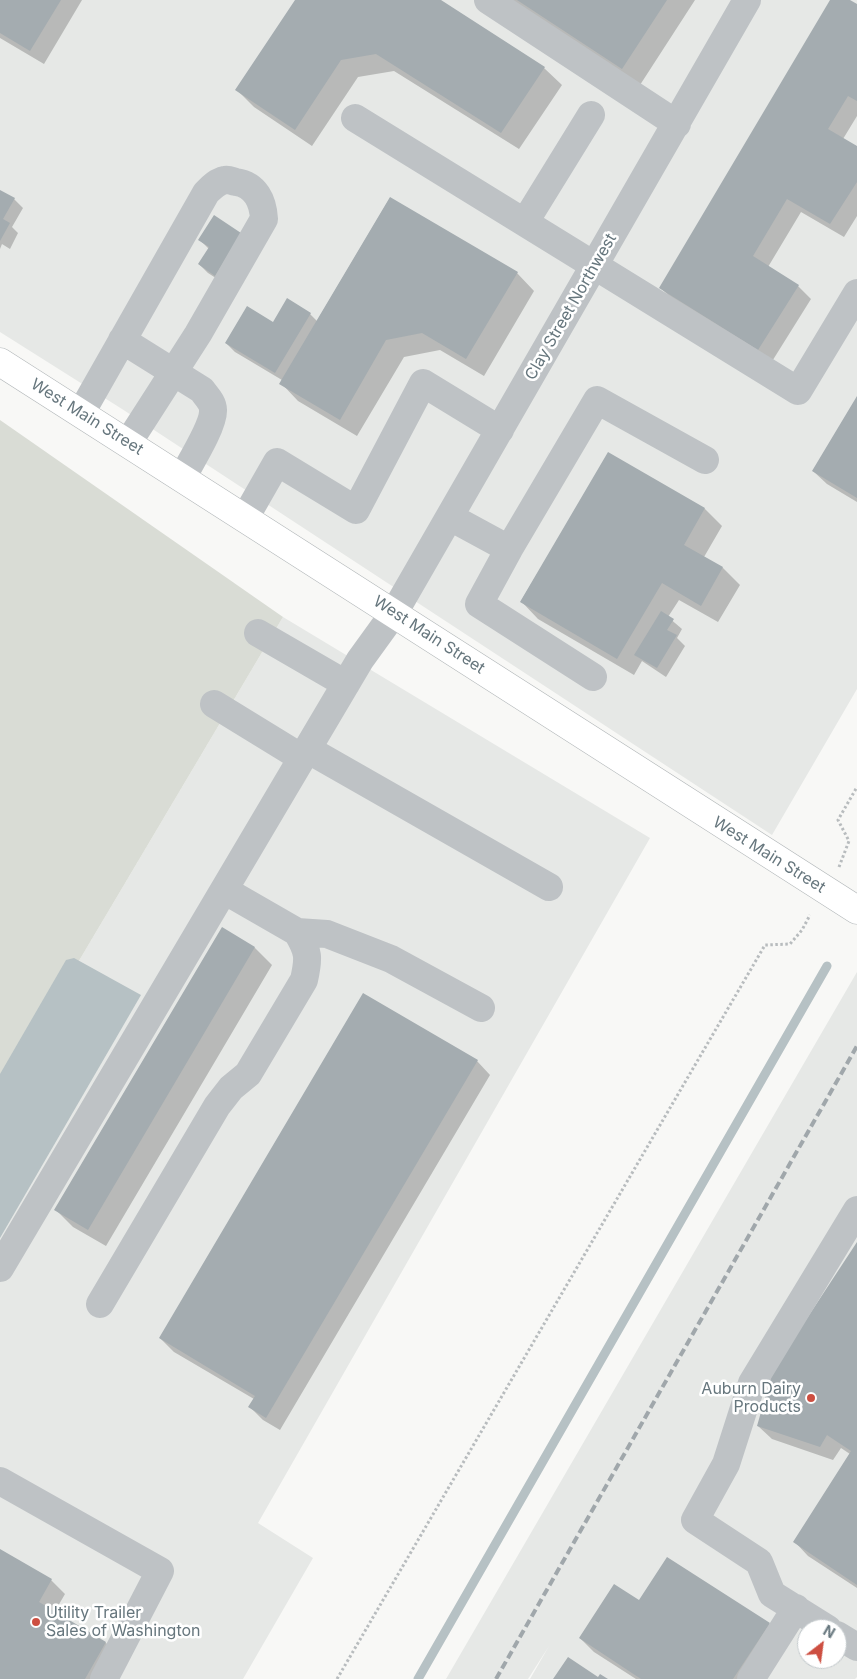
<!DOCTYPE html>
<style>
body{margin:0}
#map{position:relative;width:857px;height:1679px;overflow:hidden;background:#f8f8f6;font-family:Inter,sans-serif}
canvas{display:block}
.north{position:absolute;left:797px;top:1619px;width:50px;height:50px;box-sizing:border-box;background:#fff;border:1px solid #c2c8cb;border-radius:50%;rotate:30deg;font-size:14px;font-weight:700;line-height:20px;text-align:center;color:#66767d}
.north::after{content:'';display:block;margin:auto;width:18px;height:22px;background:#cd4f41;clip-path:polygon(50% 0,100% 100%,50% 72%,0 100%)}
</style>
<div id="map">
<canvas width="857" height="1679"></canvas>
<div class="north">N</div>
</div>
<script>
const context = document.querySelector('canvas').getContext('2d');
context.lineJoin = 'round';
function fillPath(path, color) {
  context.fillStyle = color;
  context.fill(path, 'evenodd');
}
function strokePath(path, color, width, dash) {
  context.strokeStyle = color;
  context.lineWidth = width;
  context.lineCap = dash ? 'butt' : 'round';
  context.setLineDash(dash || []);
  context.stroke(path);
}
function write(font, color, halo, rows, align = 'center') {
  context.font = font + ' Inter,sans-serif';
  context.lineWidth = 5;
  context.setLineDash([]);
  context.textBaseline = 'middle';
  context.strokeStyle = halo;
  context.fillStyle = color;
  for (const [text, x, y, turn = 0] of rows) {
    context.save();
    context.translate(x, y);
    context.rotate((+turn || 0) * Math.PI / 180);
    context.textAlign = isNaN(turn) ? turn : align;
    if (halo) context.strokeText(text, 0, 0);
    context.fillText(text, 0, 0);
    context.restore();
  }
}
fillPath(new Path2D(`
 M0 0H857V689L772 835 122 409 0 332Z
 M283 617 650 838 258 1523 313 1558 243 1679H0V1094Z
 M857 972V1677L855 1679H530L549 1646 528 1679H446ZM807 1629H837V1659H807Z`), '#e6e8e6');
fillPath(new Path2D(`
 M0 420 283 617 0 1094Z`), '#d9dcd5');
fillPath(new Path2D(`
 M74 958 141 995 0 1238V1074L66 960Z`), '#b6c1c4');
fillPath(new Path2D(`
 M0 0H82L44 64 0 38Z
 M296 0H438L544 68 562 85 519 149 394 71 358 77 312 146 254 107 237 90Z
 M510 0H695L640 85Z
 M831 0H848L857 6V116L843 139 857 148V216L844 237 801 212 768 267 798 286 811 299 771 363 674 301 661 288Z
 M0 191 14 199 23 208 12 227 18 233 10 249 2 244 0 249Z
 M390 198 517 273 534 291 484 376 440 350 404 357 357 436 298 401 281 383 282 380 235 352 226 343 273 324 310 314 317 321Z
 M200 240 250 243 225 284 208 273 199 264 209 249Z
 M857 398V502L827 484 813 471Z
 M609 454 705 509 722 526 704 557 723 568 740 585 718 622 679 600 668 617 682 629 677 638 685 646 666 677 642 661 634 675 538 619 521 601Z
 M222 929 255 948 272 965 106 1246 73 1227 56 1210Z
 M477 1061 490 1075 280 1430 263 1420 250 1407 254 1399 174 1352 160 1338Z
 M857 1245V1588L808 1556 795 1542 850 1454 841 1448 833 1460 772 1439 758 1426Z
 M0 1551 51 1580 65 1594 54 1613 106 1643 119 1656 106 1679H0Z
 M639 1602 769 1624 782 1638 755 1679H636L594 1652 580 1638Z`), '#0003');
strokePath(new Path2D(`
 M418 1679 827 966`), '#b6c1c4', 9);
fillPath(new Path2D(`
 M0 0H61L30 51 0 33Z
 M295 0H441L545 67 501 133 376 54 341 60 295 130 235 90Z
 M517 0H667L622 69Z
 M830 0H850L857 4V101L848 96 828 129 857 146V182L830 224 787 199 753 256 799 285 758 350 659 288Z
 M0 190 15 198 3 219 10 223 0 241Z
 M390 197 518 272 466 359 422 333 386 340 340 420 279 384Z
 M214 215 241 233 215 276 198 264 209 247 198 240Z
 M287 298 311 313 275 373 225 343 247 306 273 322Z
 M857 396V498L812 471Z
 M608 452 705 508 684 545 723 567 701 606 662 583 617 659 520 602Z
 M661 611 674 619 667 630 677 635 657 668 634 655Z
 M222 927 255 947 88 1230 54 1210Z
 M363 993 478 1060 266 1418 248 1407 255 1396 159 1338Z
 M857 1242V1585L793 1542 851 1451 827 1435 820 1447 757 1426 773 1370Z
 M0 1549 52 1579 39 1602 106 1642 85 1679H0Z
 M667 1557 770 1623 733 1679H641L579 1638 614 1584 639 1600Z
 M568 1657 598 1677 600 1674 608 1679H553Z`), '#a4acb0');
const major = new Path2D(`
 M0 362C286 544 570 729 857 910`);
strokePath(major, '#b2b7b9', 29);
strokePath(new Path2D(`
 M839 867 849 841 838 820 857 787
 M337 1679 765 945 790 944 802 930 810 915`), '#b8bcbe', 3, [2.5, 2.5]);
strokePath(new Path2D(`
 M488 0 677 124
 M355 118 798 391 857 293
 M525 222 591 115
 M122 340 202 390C206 396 213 402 213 410 214 425 190 463 182 478
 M81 413 206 193C211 188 216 182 225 180 228 179 232 181 236 182 256 185 263 201 264 219L198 334 128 443
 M450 517 509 549 597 400 705 460
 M245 518 277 462 356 510 423 383 500 430
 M509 549 479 604 593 677
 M258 633 346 684
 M214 704 302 758
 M307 749 549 887
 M224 890 297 932 327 934 391 959 481 1008
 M0 1268 360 660 394 613 747 0
 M100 1304 217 1106 231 1088 248 1074 304 980C309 958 309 952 297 932
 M0 1481 160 1571 104 1679
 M828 1629 772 1594 759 1562 695 1520 726 1464 752 1383 857 1210
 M837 1635 857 1647
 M751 1679 796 1608`), '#bec2c5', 28);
strokePath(major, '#fff', 28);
strokePath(new Path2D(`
 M496 1679 857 1046`), '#a0a7ab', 4, [8, 4]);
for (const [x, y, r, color] of [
 [811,1398,5,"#cd4f41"],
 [36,1622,5,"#cd4f41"]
]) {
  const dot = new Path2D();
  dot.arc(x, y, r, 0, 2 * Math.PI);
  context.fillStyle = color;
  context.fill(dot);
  strokePath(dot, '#fff', 2);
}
write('16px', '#66767d', '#fff', [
 ["Clay Street Northwest",571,307,-60],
 ["West Main Street",87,417,32],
 ["West Main Street",429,635,33],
 ["West Main Street",769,855,32]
]);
write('16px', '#66767d', '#fff', [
 ["Auburn Dairy",801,1389],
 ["Products",801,1407],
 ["Utility Trailer",46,1613,"left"],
 ["Sales of Washington",46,1631,"left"]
], 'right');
</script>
